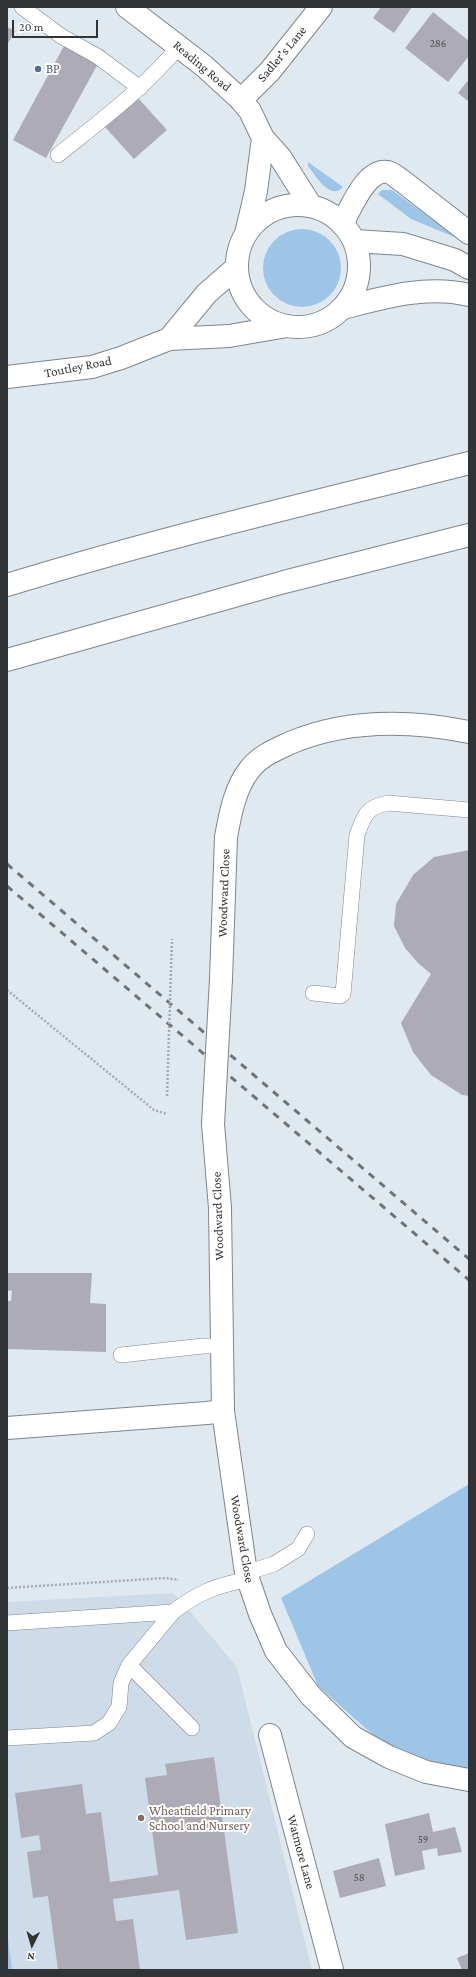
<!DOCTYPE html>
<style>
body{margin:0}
#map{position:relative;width:476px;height:1977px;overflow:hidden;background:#e1e9f0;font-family:"Crimson Pro",serif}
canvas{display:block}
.frame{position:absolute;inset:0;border:8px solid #313436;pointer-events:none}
.north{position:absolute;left:12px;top:1925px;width:40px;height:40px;-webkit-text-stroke:3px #fff;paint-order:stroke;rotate:185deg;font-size:11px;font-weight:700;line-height:16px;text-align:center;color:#313436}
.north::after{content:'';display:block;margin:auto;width:14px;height:18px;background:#313436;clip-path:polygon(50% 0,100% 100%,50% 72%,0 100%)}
.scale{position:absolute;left:12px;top:20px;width:86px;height:18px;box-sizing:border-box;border:2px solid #313436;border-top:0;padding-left:5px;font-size:12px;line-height:14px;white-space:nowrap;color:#313436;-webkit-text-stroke:3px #fff;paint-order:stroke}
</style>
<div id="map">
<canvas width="476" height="1977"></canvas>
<div class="frame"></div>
<div class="north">N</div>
<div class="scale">20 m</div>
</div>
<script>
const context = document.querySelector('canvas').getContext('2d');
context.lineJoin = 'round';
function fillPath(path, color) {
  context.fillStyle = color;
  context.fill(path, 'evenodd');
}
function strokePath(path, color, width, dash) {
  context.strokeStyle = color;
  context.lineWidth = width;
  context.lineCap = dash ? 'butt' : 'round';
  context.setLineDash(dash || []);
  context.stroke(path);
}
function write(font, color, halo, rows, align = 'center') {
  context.font = font + ' "Crimson Pro",serif';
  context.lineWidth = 4;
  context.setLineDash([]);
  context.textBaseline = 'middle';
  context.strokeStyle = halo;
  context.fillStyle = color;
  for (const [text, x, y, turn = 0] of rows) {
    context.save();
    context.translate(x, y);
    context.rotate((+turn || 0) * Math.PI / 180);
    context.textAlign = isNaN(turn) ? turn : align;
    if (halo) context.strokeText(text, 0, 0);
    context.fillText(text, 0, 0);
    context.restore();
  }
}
fillPath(new Path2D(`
 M173 1593 195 1617 237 1667 312 1970H7V1602Z`), '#cedce9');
fillPath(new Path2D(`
 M308 162 343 187C330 201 316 176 308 166Z
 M382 190H392L459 239 411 219 378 194Z
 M263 268a39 39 0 1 1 78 0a39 39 0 1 1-78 0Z
 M469 1484V1773L442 1771 381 1742 318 1686 281 1598Z
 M7 1931 12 1970H7Z`), '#9dc5e8');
fillPath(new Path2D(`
 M381 7H412L394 33 373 18Z
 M433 12 469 41V56L448 82 405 48Z
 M7 27 15 31 7 45Z
 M71 33 105 51 46 158 13 140Z
 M469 79V102L458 93Z
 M138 98 167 130 134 159 105 127Z
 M469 850V1096L462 1095 431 1075 413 1052 401 1023 431 974 418 963 405 948 394 926 396 904 413 875 434 857Z
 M7 1273H92L90 1303 106 1304V1352L7 1349V1301H11L12 1291 7 1290Z
 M214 1757 238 1933 186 1940 179 1890 113 1899 116 1921 133 1919 140 1970H58L48 1896 33 1898 27 1852 41 1850 39 1835 21 1838 15 1793 82 1784 86 1814 101 1812 110 1882 158 1875 145 1778 167 1775 165 1764Z
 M429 1813 433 1832 455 1827 462 1852 438 1856 437 1848 422 1851 425 1869 395 1876 385 1824Z
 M379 1858 386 1886 340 1898 333 1871Z
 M469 1953V1970H462L457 1958Z`), '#adacb6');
const service = new Path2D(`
 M22 7 61 36 97 56 140 88
 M58 155C100 121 145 88 179 46
 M313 993 340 996 343 994 357 835C364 816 366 807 388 803L469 810
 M121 1355 203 1346H222
 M246 1573 274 1564 298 1549 307 1534
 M7 1623 173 1612C196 1594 218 1584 248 1580
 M129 1665 192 1728
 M7 1738 94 1733 109 1723 119 1707 121 1683 129 1665 173 1612`);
const minor = new Path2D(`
 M241 100 270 71 321 7
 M342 224C351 208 366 168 388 172 393 173 397 178 401 180L469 233
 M7 1428 207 1413 223 1411
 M270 1735 332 1970`);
const tertiary = new Path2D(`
 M169 339 207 293 237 267
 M7 377 92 367 121 358 169 339 229 336 287 326
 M221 979 226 837C230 815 235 787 250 769 260 756 275 750 290 743 347 719 409 720 469 732
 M213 1124 220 1208 223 1411 246 1573 260 1614 276 1651 311 1696 353 1737 389 1757 426 1772 469 1780`);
const primary = new Path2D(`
 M127 7 204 66 241 100 250 111 263 138 280 157 311 206
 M237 266a61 61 0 1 1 122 0a61 61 0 1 1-122 0Z
 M246 234 256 191 263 138
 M354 241 403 244 455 260 469 268
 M343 308C385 297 426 285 469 295`);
const motorway = new Path2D(`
 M7 585C159 538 315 502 469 463
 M7 660 284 582 469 535`);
strokePath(service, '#7e868c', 16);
strokePath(minor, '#7e868c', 24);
strokePath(tertiary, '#7e868c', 24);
strokePath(primary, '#7e868c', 24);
strokePath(motorway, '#7e868c', 24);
strokePath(new Path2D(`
 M7 990 154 1110 167 1114
 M7 1588 166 1578 179 1580`), '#a5abb0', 2.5, [2, 2]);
strokePath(service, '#fff', 15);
strokePath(minor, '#fff', 22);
strokePath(tertiary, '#fff', 22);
strokePath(primary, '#fff', 22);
strokePath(motorway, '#fff', 22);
strokePath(new Path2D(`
 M7 864 469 1259
 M7 886 469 1280`), '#6f7477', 3, [7, 7]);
const tertiaryBridge = new Path2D(`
 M213 1124 221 979`);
strokePath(tertiaryBridge, '#7e868c', 24, []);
strokePath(new Path2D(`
 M167 1096 172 939`), '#a5abb0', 2.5, [2, 2]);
strokePath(tertiaryBridge, '#fff', 22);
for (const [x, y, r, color] of [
 [38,69,4,"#5c6f8a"],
 [141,1818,4,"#8d6e63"]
]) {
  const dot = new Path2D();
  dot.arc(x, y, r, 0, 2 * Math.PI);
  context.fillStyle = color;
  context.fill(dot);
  strokePath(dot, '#fff', 1.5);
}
write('11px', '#505256', null, [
 ["286",438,44],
 ["59",423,1840],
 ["58",359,1878]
]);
write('13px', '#313436', '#fff', [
 ["Sadler's Lane",282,54,-50],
 ["Reading Road",202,66,40],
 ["Toutley Road",78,367,-11],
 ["Woodward Close",224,893,-88],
 ["Woodward Close",218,1216,-92],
 ["Woodward Close",242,1539,80],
 ["Watmore Lane",301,1852,75]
]);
write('13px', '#4e5e75', '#fff', [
 ["BP",46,69]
], 'left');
write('13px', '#785e54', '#fff', [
 ["Wheatfield Primary",149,1811],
 ["School and Nursery",149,1826]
], 'left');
</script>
